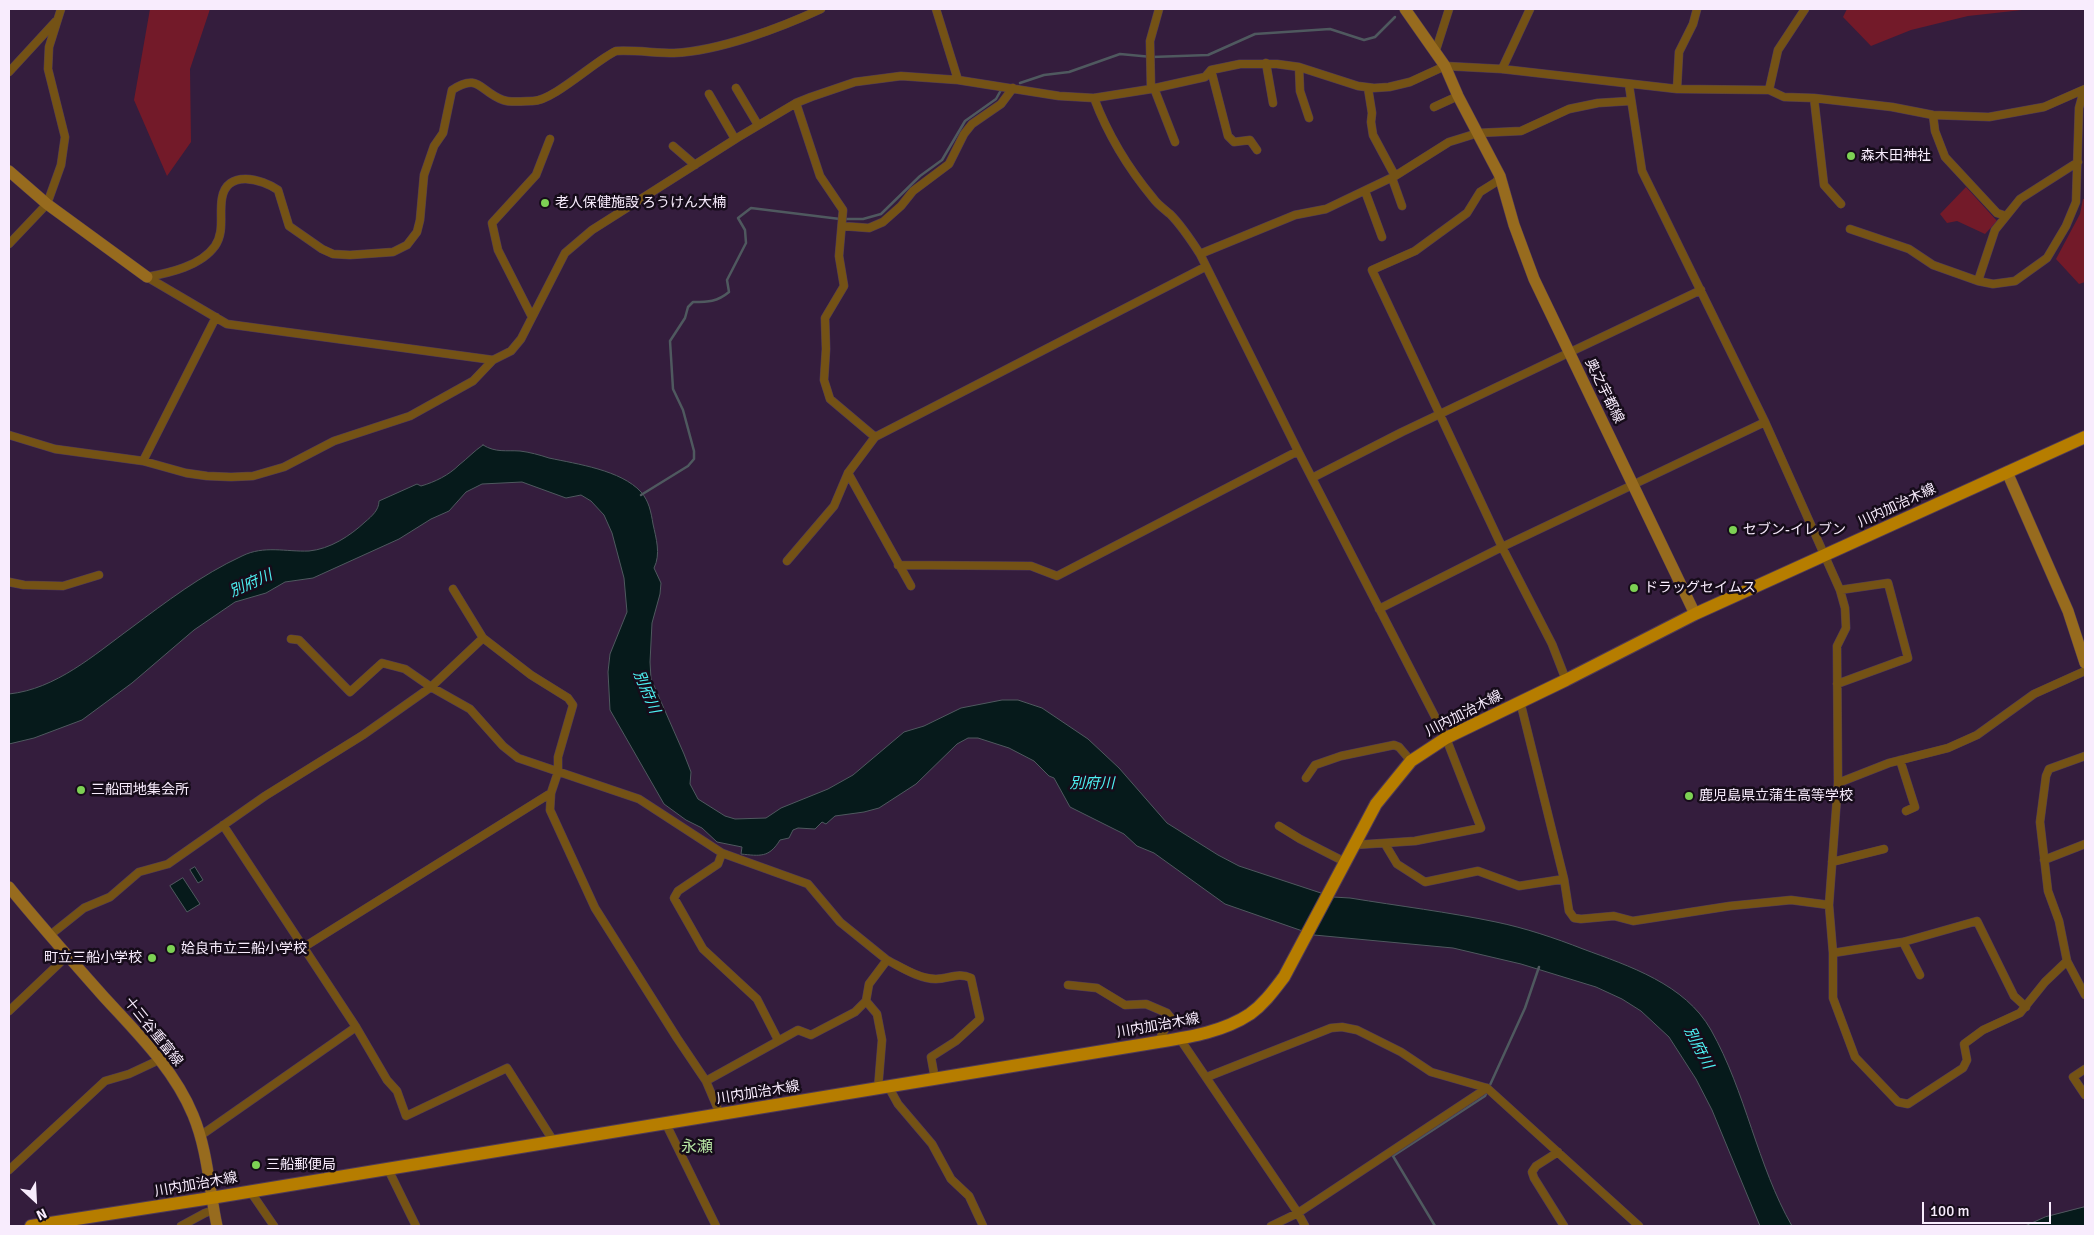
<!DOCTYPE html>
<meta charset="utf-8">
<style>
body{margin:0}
#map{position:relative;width:2094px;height:1235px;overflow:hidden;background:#341d3d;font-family:Signika,sans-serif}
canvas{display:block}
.frame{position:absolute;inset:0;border:10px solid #f8ecfd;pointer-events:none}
.north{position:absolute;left:10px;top:1175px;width:50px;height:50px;-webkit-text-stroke:4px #160c1a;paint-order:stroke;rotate:155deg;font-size:14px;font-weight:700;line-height:20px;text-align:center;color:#f8ecfd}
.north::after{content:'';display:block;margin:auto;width:18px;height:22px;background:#f8ecfd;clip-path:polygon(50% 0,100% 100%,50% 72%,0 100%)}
.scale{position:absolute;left:1922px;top:1202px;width:129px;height:22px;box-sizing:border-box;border:2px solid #f8ecfd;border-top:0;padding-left:6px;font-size:15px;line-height:18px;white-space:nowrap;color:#f8ecfd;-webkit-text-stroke:4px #160c1a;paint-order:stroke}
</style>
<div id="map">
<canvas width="2094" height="1235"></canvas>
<div class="frame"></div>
<div class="north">N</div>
<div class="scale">100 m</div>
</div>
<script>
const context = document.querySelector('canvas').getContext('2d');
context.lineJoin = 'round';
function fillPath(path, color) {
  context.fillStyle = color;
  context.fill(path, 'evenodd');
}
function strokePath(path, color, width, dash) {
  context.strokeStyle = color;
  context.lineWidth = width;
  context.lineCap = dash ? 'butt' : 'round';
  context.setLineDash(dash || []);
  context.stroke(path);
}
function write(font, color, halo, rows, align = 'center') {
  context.font = font + ' Signika,"Noto Sans JP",sans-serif';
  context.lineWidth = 5;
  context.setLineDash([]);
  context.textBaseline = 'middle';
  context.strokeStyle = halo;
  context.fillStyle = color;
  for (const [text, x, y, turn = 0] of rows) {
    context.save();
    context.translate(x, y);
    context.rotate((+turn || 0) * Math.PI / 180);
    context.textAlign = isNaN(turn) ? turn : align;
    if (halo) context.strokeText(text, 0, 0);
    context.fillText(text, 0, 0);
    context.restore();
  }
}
fillPath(new Path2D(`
 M150 9H210L190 69 191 142 167 176 134 100Z
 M1847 9H2031L1968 16 1911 30 1871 46 1843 17Z
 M1966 187 1997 221 1985 234 1957 221 1947 223 1940 214Z
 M2083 199H2085V282L2079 284 2056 259 2080 214Z`), '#731a29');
const water = new Path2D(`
 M483 445C496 453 506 450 520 451 529 452 540 455 549 458 577 464 621 470 641 492 649 501 651 512 653 524 656 538 661 554 654 568L661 583 660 594 652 623 650 662 651 679 684 754 691 772 690 784 698 799 725 816 735 819 766 818 781 808 828 789 853 775 904 732 924 726 961 708 1002 700H1018L1042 708 1088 739 1119 768 1167 823 1218 855 1239 866 1333 897 1350 898C1399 906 1448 912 1496 922 1525 928 1555 938 1583 949 1629 966 1685 984 1711 1030 1746 1092 1757 1165 1792 1226H1760L1712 1110 1696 1079 1669 1037 1641 1011 1622 999 1596 987 1521 964 1453 948 1314 935 1225 904 1154 853 1137 846 1124 834 1070 807 1054 778 1049 776 1034 761 1009 748 978 738H968L957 744 916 784 879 808 864 812 835 816 826 824 822 822 815 829 798 828 793 830 789 838 780 840C769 858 760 856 741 854L742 847 717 842 702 828 686 820 664 804 610 710 608 672 610 654 627 612 624 578 612 533 604 515 591 501 581 495 566 498 522 482 482 484 466 492 449 511 431 519 399 539 313 578 285 582 266 593 235 602 194 630 132 683 82 720 34 738 9 744V694C56 689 94 655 131 628 166 602 201 575 242 556 264 545 286 552 309 551 330 549 350 536 365 522 372 516 379 510 379 501L417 484 421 486C435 482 449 475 459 465 468 458 474 451 483 445Z
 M195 867 203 880 198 883 190 870Z
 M183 878 200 904 187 912 170 886Z
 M2085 1207V1226H2025L2045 1217Z`);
fillPath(water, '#061a1b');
strokePath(water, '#4f595f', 1);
strokePath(new Path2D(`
 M1020 83 1044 75 1069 72 1120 54 1152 57 1208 55 1255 34 1330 29 1364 40 1375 37 1395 17
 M641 495 688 466 694 459V451L683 410 673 389 670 341 685 318 688 307 693 302C708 302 717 302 729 292L727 280 746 243 745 230 738 218 751 208 840 219H863L881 214 920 176 942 160 965 121 996 99 1001 90
 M1435 1226 1393 1156 1485 1096 1525 1008 1539 967`), '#4f595f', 2.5);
const street = new Path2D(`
 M936 9 958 80
 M1435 53 1449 9
 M1266 63 1273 103
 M1299 67 1300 91 1309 118
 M1502 69 1530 9
 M1211 70 1228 136 1234 142 1250 140 1257 150
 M9 72 56 21
 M1629 85 1642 171 1765 422 1840 590 1845 608 1846 628 1837 646 1838 783 1829 905 1833 953V998L1855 1057 1898 1102 1908 1104 1963 1068 1967 1060 1964 1044 1983 1030 2020 1013 2045 982 2067 961
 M736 88 758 125
 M1154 88 1175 142
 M1368 88 1372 113 1371 122 1373 135 1395 176
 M1151 89 1150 41 1159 9
 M1677 89 1679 52 1693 24 1697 9
 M1769 90 1778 50 1805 9
 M709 94 735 139
 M1094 98C1108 135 1128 168 1153 198 1157 204 1164 209 1170 214 1182 226 1191 240 1200 254L1298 451 1446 738 1481 828 1415 841 1354 845
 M1814 98 1824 185 1841 204
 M796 103 820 176 843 210 839 256 844 286 825 318 826 349 824 380 830 399 875 437
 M1434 107 1458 96
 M1933 115 1935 131 1945 157 1997 213 2006 216
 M673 146 695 165
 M1500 176 1496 182 1480 192 1467 213 1415 251 1372 270 1502 547 1552 644 1566 680
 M1392 178 1402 206
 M1365 191 1382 237
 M842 226 869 228 883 222 901 206 913 191 949 164 964 134 972 124 1001 104 1013 88
 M1850 229 1909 249 1933 265 1978 281 1993 284 2015 281 2047 258 2066 226 2076 202 2079 108 2084 90
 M9 244 47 204 61 165 65 137 48 69 49 47 61 9
 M1200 254 1295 215 1326 209 1395 176 1449 142 1478 133 1521 131 1569 109 1598 103 1630 101
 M147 277C169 273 201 266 215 246 225 231 219 215 222 198 227 169 262 179 278 190L289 226 322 249 333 254 350 255 393 252 407 245 417 232 420 220 424 175 434 146 443 133 452 90C479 72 480 92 503 100 510 103 525 101 533 101 553 101 596 60 616 51 636 50 655 53 674 53 719 51 780 28 821 9
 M147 277 227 324 493 360
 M1978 281 1995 230 2020 199 2078 162
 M532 317 498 250 492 223 536 175 550 139
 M9 435 55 449 143 461 186 473 207 476 231 477 253 476 284 467 334 441 410 416 473 381 493 360 511 351 521 339 565 253 592 230 737 138 796 103 811 97 855 82 901 76 958 80 1059 96 1094 98 1151 89 1205 77 1211 70 1240 64H1277L1299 67 1358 86 1374 88 1389 87 1410 82 1445 66 1502 69 1677 89 1769 90 1784 97 1814 98 1892 107 1933 115 1989 117 2044 107 2085 89
 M143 461 216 317
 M848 473 911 586
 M1312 478 1402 432 1701 290
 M787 561 834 506 848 473 875 437 1205 267
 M898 565 1031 566 1057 576 1298 451
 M9 582 24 585 63 586 99 575
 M453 589 483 638
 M1379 609 1502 547 1765 422
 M291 639 299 640 350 692 382 663 405 669 431 687 470 709 503 746 518 758 639 799 722 853 808 884 840 922 887 960 869 984 866 1001 855 1012 811 1035 798 1030 706 1081
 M1837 684 1908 658 1888 583 1840 590
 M1520 701 1564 879 1569 911 1574 918 1581 919 1614 916 1633 921 1730 906 1791 900 1829 905
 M2085 756 2049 769 2046 776 2040 822 2048 891 2059 921 2067 961 2085 995
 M1900 760 1915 807 1906 811
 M1306 778 1315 765 1341 756 1394 745 1399 747 1411 761
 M1838 783 1889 763 1948 748 1977 735 2034 694 2085 671
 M223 825 356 1027 387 1080 397 1091 406 1116 507 1068 554 1142
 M1279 826 1300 839 1345 862
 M1385 844 1397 864 1425 882 1478 871 1519 886 1564 879
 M722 853 718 864 678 891 674 898 703 949 757 999 778 1040
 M2044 860 2085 844
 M1832 862 1884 849
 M49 936 84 908 110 897 139 872 168 864 265 796 363 735 431 687 483 638 531 675 568 698 573 705 558 757V772L551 793 550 810 595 908 677 1038 706 1081 720 1114
 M1903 942 1920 975
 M304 947 551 793
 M1833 953 1903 942 1977 921 2014 996 2026 1007
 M887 960C901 967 919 979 936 979 949 979 958 972 971 978L980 1019 956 1041 931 1057 935 1079
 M1068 985 1097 988 1125 1005 1146 1004 1167 1013 1171 1018 1158 1042
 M866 1001 877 1014 882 1040 878 1089
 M9 1011 67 956
 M1180 1039 1298 1213 1305 1226
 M2085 1069 2073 1077 2085 1095
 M1207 1077 1331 1028 1342 1027 1357 1030 1401 1052 1431 1072 1487 1088 1639 1226
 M888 1086 898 1104 932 1144 951 1179 969 1196 983 1226
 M666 1124 716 1226
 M200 1136 356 1027
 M1558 1152 1536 1166 1532 1172 1534 1178 1564 1226
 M388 1169 416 1226
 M9 1170 105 1081 129 1074 159 1060
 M250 1191 274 1226
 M181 1226 205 1213 214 1210
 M1271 1226 1298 1213 1487 1088`);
const secondary = new Path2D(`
 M1405 9 1445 66 1458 96 1500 176 1514 225 1534 279 1695 614
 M9 171 47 204 147 277
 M2007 472 2068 611 2085 663
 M9 887C40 925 72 961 104 997 137 1033 174 1069 193 1115 208 1151 209 1189 217 1226`);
const primary = new Path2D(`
 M31 1226 211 1198 1158 1042C1189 1037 1223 1032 1250 1014 1264 1004 1274 990 1284 977L1376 804 1411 761 1446 738 1566 680 1695 614 2085 437`);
strokePath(street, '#4f3a58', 9);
strokePath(secondary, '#4f3a58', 12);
strokePath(primary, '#4f3a58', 14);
strokePath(street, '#745215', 8);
strokePath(secondary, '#976b1e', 11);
strokePath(primary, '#b67d00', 12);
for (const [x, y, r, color] of [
 [1851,156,5,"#7dd154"],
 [545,203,5,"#7dd154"],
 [1733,530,5,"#7dd154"],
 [1634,588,5,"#7dd154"],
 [81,790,5,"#7dd154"],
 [1689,796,5,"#7dd154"],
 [171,949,5,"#7dd154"],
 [152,958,5,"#7dd154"],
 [256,1165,5,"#7dd154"]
]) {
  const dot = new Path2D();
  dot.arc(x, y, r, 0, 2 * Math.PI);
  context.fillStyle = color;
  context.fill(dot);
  strokePath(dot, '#160c1a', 2);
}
write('14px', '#f8ecfd', '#160c1a', [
 ["森木田神社",1861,156],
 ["老人保健施設 ろうけん大楠",555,203],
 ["セブン-イレブン",1743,530],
 ["ドラッグセイムス",1644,588],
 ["三船団地集会所",91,790],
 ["鹿児島県立蒲生高等学校",1699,796],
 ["姶良市立三船小学校",181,949],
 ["町立三船小学校",142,958,"right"],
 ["三船郵便局",266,1165]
], 'left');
write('14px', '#f8ecfd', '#160c1a', [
 ["奥之宇都線",1604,391,64],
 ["川内加治木線",1897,506,-25],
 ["川内加治木線",1464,714,-27],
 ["川内加治木線",1158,1026,-10],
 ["十三谷重富線",153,1032,51],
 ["川内加治木線",758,1093,-9],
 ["川内加治木線",196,1185,-10]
]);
write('italic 15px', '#4df0f2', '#160c1a', [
 ["別府川",251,584,-24],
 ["別府川",646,692,67],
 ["別府川",1092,784],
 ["別府川",1698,1048,63]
]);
write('16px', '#b5e3a2', '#160c1a', [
 ["永瀬",697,1148]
]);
</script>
